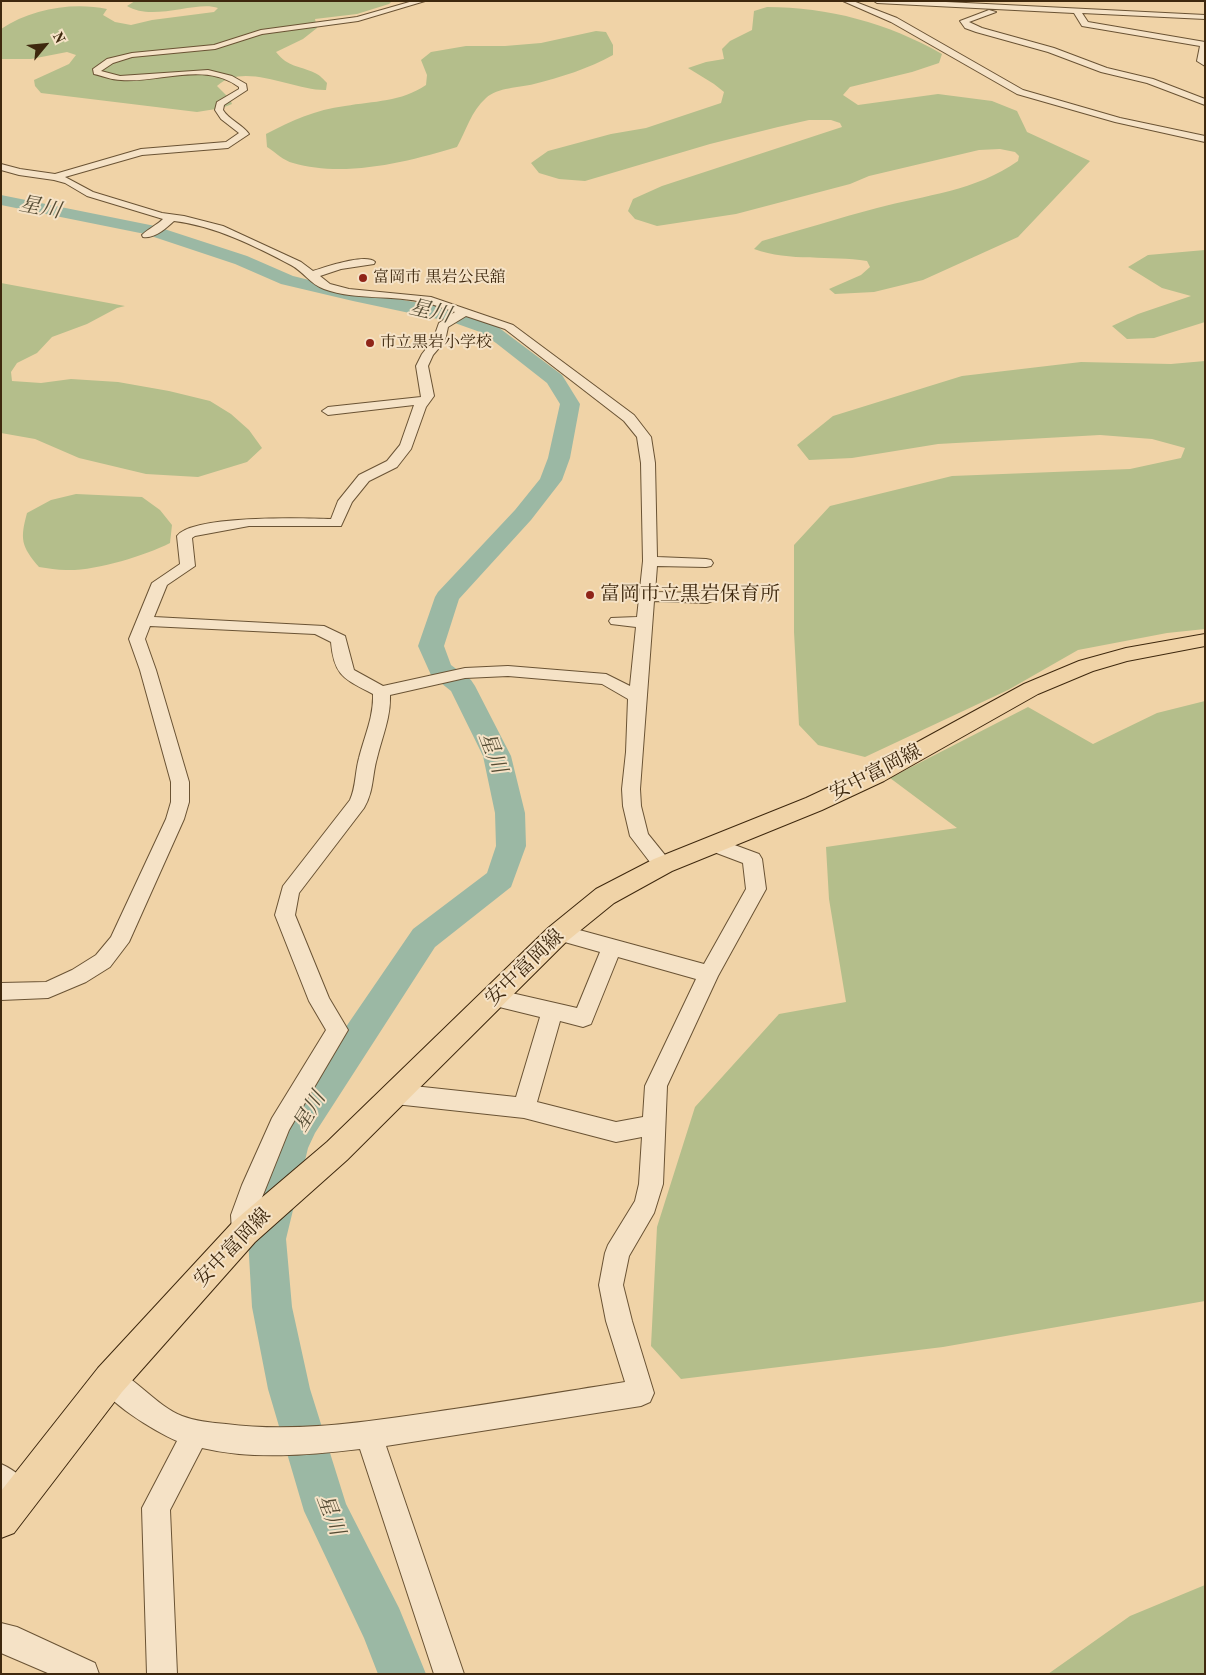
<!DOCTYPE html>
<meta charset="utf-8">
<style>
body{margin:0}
#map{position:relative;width:1206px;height:1675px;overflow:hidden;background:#f0d3a7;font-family:"Old Standard TT",serif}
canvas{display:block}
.frame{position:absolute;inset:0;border:2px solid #3e280e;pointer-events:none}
.north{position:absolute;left:20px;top:20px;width:50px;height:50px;-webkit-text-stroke:4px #f5e2c6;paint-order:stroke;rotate:62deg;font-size:14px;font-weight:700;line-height:20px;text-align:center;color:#3e280e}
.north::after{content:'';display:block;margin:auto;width:18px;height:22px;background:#3e280e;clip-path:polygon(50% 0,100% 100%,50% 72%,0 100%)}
</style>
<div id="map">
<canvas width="1206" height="1675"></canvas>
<div class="frame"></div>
<div class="north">N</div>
</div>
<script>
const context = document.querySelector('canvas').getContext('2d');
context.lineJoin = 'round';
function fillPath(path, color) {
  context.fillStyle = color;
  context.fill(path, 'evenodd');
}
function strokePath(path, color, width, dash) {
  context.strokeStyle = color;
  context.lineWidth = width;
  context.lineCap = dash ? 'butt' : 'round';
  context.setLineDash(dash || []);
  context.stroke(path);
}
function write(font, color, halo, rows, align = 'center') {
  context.font = font + ' "Old Standard TT","Noto Serif JP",serif';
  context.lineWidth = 4;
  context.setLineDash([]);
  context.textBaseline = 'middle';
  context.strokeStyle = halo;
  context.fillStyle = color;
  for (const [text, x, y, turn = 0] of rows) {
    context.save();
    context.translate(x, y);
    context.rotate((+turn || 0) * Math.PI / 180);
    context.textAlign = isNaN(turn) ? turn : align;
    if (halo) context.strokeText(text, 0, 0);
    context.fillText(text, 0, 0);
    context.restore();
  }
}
fillPath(new Path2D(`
 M135 1H392L389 4 357 14 315 19 317 28 303 39 276 52C289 68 298 65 315 73 320 75 324 80 327 83L326 90C294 91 244 61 217 86L230 99 232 104 222 108 197 112 41 93 35 86 34 80 69 64 76 55 67 52 31 59H1V29C31 9 72 2 107 9L103 15 115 22 131 25 152 20 214 12 218 8C197 0 153 22 127 6Z
 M767 7C828 7 888 23 942 54L939 63 912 72 850 87 843 95 858 105 938 94 992 101 1017 111 1027 132 1090 161 1018 237 923 280 874 292 835 294 829 289 861 275 870 267 867 261C830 255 790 262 754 249L762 241C801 230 839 218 877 208 925 195 976 191 1018 161L1019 156 1015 152 1000 149 979 150 869 176 850 184 736 214 657 226 635 219 628 211 633 199 662 186 842 127 840 123 831 120H809L778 127 710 144 585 181 559 179 539 173 531 163 548 151 611 134 646 128 721 103 724 92 714 84 688 68 706 62 724 59 722 49 730 41 752 30 754 11Z
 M596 31 606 32 613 45V55C590 68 559 78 534 84 519 88 498 87 486 98 471 111 466 131 457 147 408 162 344 178 293 163 284 161 275 152 267 147L266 134C293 120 315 110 345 106 374 101 401 102 426 85L427 75 421 60 431 52 466 46H505L541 43Z
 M1205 250V322L1154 338 1127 339 1112 326 1138 314 1191 296 1162 288 1128 267 1148 255Z
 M1 283 125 306 117 308 87 324 52 337 37 353 17 363 11 372 12 381 41 383 71 379 118 382 169 391 210 401 231 414 249 430 262 448 247 462 198 477 146 474 79 458 35 439 1 433Z
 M1205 361V629L1167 633 1078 650 1008 690 865 757 818 745 799 725 794 632V545L830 506 952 476 1130 469 1181 458 1185 448 1152 439 1100 435 938 444 852 458 809 460 797 445 833 416 962 376 1081 362 1171 364Z
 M76 494 142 497 160 510 172 525 170 543C144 556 96 571 66 570 57 570 48 568 39 567 21 546 20 539 27 513L51 500Z
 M1205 701V1301L943 1347 681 1379 651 1346 657 1227 695 1107 779 1014 846 1002 829 899 826 847 957 828 890 778 1028 707 1093 744 1157 713Z
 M1205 1585V1674H1048L1130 1616Z`), '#b4be8b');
fillPath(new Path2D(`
 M1 195 155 226 247 256 293 276 353 291 442 307 494 324 562 375 580 404 570 458 562 480 531 520 459 599 444 646 451 665 471 680 475 686 511 756 525 813 526 846 511 887 435 947 315 1133 308 1148 286 1239 292 1307 310 1389 346 1504 399 1608 426 1674H378L364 1638 304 1511 268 1389 252 1307 248 1239 272 1148 287 1113 413 929 487 873 496 846 495 813 483 756 451 691 431 675 418 646 435 597 438 592 515 510 540 479 548 458 560 404 547 383 496 343 480 332 452 322 353 301 281 284 235 264 145 234 1 205Z`), '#9bb8a4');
const minor = new Path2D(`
 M413 1H425L358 21 262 34 215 49 132 57 113 63 101 71 120 76 208 70 232 76 246 84 247 90 224 105 223 110C229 120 242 124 249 134L228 148 142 155 65 177 93 192 162 213 184 216 223 226 301 262 313 271C326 267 366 253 375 262L374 264 341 269 320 276 330 284 349 289 431 297 513 325 634 415 651 437 655 463 657 557 706 559 711 560 713 563 711 566 706 567 657 566 655 592 707 593 712 595 715 598 712 601 707 603 654 601 640 789 641 806 648 834 673 865 670 870 663 872 656 870 630 836 623 806 622 789 626 752 628 699 602 684 508 676 465 678 390 695C391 717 382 737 377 758 372 775 374 791 364 808L299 893 295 915 329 998 348 1030 289 1130 255 1215 256 1232 253 1240 244 1243 235 1240 232 1232 231 1215 242 1185 272 1118 326 1030 309 1001 275 915 283 886 350 800C356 787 355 772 359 758 364 737 374 717 373 694 345 679 334 677 331 642L315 634 150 626 145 639 156 670 189 782V802L184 819 129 942 110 967 86 982 48 998 1 1000V983L46 982 72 970 96 955 111 937 166 819 171 802V782L140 670 129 639 152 583 180 564 177 536C192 515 303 518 331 519L338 501 359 475 387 461 400 445 414 405 328 415 322 411 328 407 421 397 416 366 422 354 433 340 439 323 455 312C446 309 436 305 426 303 393 294 357 301 324 289 310 284 304 272 291 265 255 246 215 226 174 221 166 228 155 239 143 237L142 235C148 229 157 225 163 219L87 196 65 183 54 180 19 175 1 170V164L20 169 55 174 141 149 226 142 239 133 221 119 215 110 217 102 239 89V87C205 61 159 83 121 80 112 80 103 76 94 74L93 69 107 59 132 53 214 45 261 30 357 17ZM466 316 505 329 624 421 637 437 641 463 643 561 637 617 611 618 609 621 611 624 636 627 630 686 606 674 508 666 465 668 383 686 354 670 345 636 324 626 154 617 167 585 195 566 192 538 195 536 249 526H341L352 502 369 481 397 467 411 449 426 407 434 396 428 366 433 355 445 341 448 327Z
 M843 1H853L897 18 1023 90 1120 118 1205 136V142L1115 122 1017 94 891 22Z
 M874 1H926L1205 15V19L1082 13 1088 22 1205 42V66L1197 61 1200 46 1082 26 1074 13 877 3Z
 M989 10 996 12 969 22 982 28 1054 48 1107 68 1153 79 1205 99V105L1147 83 1101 72 1048 52 976 32 965 28 960 21Z
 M713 837 759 854 762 859 766 889 718 976 667 1086 663 1184 654 1213 629 1256 623 1285 632 1321 654 1393 650 1402 641 1406 386 1446 464 1674H434L360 1449C309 1455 253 1460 202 1448L170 1510 177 1674H147L142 1508 177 1441C154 1431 106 1402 97 1380L101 1371 110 1367C137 1378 155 1405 182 1416 195 1421 212 1423 226 1424 295 1433 365 1422 434 1412 497 1403 561 1392 625 1382L606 1321 599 1285 605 1253 608 1245 635 1201 639 1184 642 1137 616 1142 524 1118 395 1104 387 1101 384 1094 387 1087 395 1084 516 1097 540 1017 487 1004 484 998 487 992 494 989 577 1008 600 952 554 939 551 933 554 927 561 925 704 964 746 889 743 863 706 849 704 844 706 839ZM618 957 696 979 645 1086 643 1117 616 1122 537 1102 560 1021 583 1027 591 1024Z
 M1 1464C15 1470 28 1481 34 1495L30 1505 20 1509 10 1505 1 1497Z
 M1 1623 17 1627 95 1663 99 1674H50L1 1653Z`);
const major = new Path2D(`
 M1205 634V646L1127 661 1093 671 1038 694 884 781 822 810 672 871 614 903 566 942 347 1160 255 1242 122 1392 14 1533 1 1538V1491L98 1368 233 1222 327 1142 548 928 596 889 654 859 806 798 868 769 1024 684 1079 661 1126 648Z`);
strokePath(minor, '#6a5334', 2);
strokePath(major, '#3e280e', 2);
fillPath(minor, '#f5e2c6');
fillPath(major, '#f0d3a7');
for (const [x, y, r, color] of [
 [363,278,5,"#8f2418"],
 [370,343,5,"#8f2418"],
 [590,595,5,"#8f2418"]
]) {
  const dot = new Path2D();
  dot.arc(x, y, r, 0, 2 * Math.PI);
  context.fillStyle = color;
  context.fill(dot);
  strokePath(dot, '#f5e2c6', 2);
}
write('16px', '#3e280e', '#f5e2c6', [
 ["富岡市 黒岩公民舘",373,278],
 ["市立黒岩小学校",380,343]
], 'left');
write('20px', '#3e280e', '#f5e2c6', [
 ["富岡市立黒岩保育所",600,595]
], 'left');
write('20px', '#3e280e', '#f5e2c6', [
 ["安中富岡線",876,773,-27],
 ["安中富岡線",525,968,-44],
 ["安中富岡線",233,1248,-46]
]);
write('italic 21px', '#554c34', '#f5e2c6', [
 ["星川",40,208,11],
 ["星川",430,312,13],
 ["星川",492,753,69],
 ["星川",310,1112,-59],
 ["星川",330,1515,69]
]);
</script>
